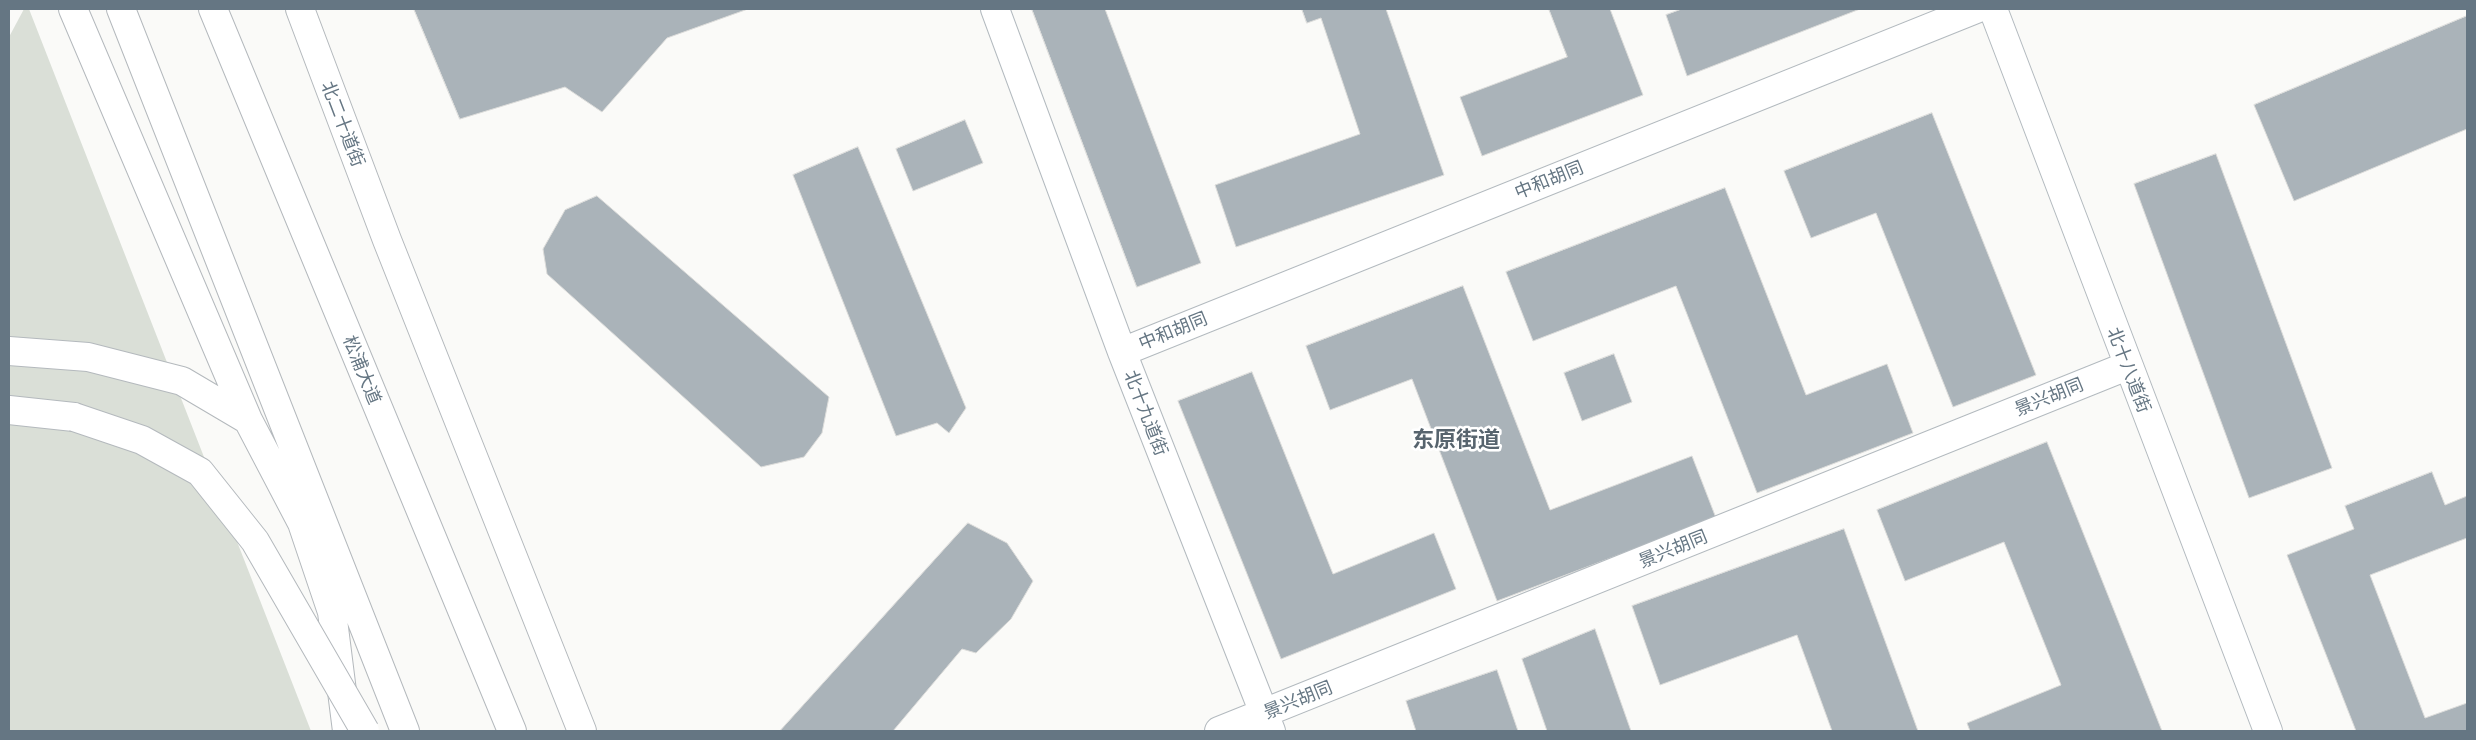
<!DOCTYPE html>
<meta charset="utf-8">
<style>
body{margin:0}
#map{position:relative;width:2476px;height:740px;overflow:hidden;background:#fafaf8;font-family:Barlow,sans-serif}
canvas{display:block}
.frame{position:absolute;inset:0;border:10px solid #657683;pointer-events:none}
</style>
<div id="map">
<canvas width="2476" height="740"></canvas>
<div class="frame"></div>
</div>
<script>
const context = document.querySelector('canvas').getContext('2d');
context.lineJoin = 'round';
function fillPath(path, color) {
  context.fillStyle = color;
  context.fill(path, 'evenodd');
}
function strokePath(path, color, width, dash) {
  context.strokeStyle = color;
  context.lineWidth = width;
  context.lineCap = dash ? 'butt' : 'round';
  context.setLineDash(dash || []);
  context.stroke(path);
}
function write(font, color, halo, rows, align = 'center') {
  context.font = font + ' Barlow,"Noto Sans SC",sans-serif';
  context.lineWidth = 5;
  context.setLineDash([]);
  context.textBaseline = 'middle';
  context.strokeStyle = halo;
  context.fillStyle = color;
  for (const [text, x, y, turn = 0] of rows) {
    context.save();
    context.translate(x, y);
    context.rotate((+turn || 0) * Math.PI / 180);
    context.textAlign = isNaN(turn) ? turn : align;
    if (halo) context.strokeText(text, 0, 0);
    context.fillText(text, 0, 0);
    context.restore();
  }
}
fillPath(new Path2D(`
 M24 9H29L311 731H9V37Z`), '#dadfd7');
const building = new Path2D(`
 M414 9H748L667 38 602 112 565 87 460 119Z
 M1032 9H1105L1201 263 1137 287Z
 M1302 9H1386L1444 175 1236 247 1215 185 1360 134 1321 18 1307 23Z
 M1549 9H1610L1643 95 1482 156 1460 97 1567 57Z
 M1682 9H1860L1687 76 1666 15Z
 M2467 16V129L2294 201 2254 105Z
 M1932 113 2036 375 1953 407 1876 213 1811 238 1784 171Z
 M965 120 983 163 913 191 896 149Z
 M858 147 966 408 949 433 937 423 896 436 793 175Z
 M2216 154 2332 468 2249 498 2134 184Z
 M1725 188 1806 395 1887 364 1913 433 1757 493 1676 286 1533 341 1506 272Z
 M597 196 829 397 822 433 804 457 761 467 547 274 543 249 565 210Z
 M1463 286 1550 510 1692 456 1716 518 1497 601 1412 379 1330 410 1306 346Z
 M1614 354 1632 402 1582 421 1564 373Z
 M1252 372 1333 574 1434 533 1456 589 1281 659 1178 401Z
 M2047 442 2162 731H1970L1967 723 2061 685 2004 542 1905 581 1877 510Z
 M2432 472 2445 505 2467 496V538L2370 575 2425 718 2467 703V731H2356L2287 555 2354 529 2345 506Z
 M968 523 1007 543 1033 581 1011 619 976 653 962 649 893 731H780Z
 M1844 529 1918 731H1832L1797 635 1660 685 1632 606Z
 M1595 629 1631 731H1547L1522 659Z
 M1497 670 1518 731H1416L1406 701Z`);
fillPath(building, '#aab3b9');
strokePath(building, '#dcdcda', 1);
const secondary = new Path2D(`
 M995 9 1122 352 1271 731
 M1993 9 2268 731
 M1122 352 1976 9
 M1219 731 2127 366`);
const highway = new Path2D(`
 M73 9 248 420 302 523 332 612 347 731
 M121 9 405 731
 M213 9 512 731
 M300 9 387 240 582 731
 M9 351 88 357 182 381 248 420
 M9 410 74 417`);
strokePath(secondary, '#b3babf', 30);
strokePath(highway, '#b4b9bd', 30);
strokePath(secondary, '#fff', 28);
strokePath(highway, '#fff', 28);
const highwayBridge = new Path2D(`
 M74 417 142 440 200 472 255 541 365 731`);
strokePath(highwayBridge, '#b4b9bd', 30, []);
strokePath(highwayBridge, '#fff', 28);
write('18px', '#657683', '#fff', [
 ["北二十道街",343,124,69],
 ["中和胡同",1549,180,-22],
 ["中和胡同",1173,331,-22],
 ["松浦大道",362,370,68],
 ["北十八道街",2129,370,69],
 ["景兴胡同",2049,397,-22],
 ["北十九道街",1146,413,69],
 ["景兴胡同",1673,549,-22],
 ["景兴胡同",1298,700,-22]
]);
write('bold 22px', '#57646e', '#fff', [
 ["东原街道",1456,440]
]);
</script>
